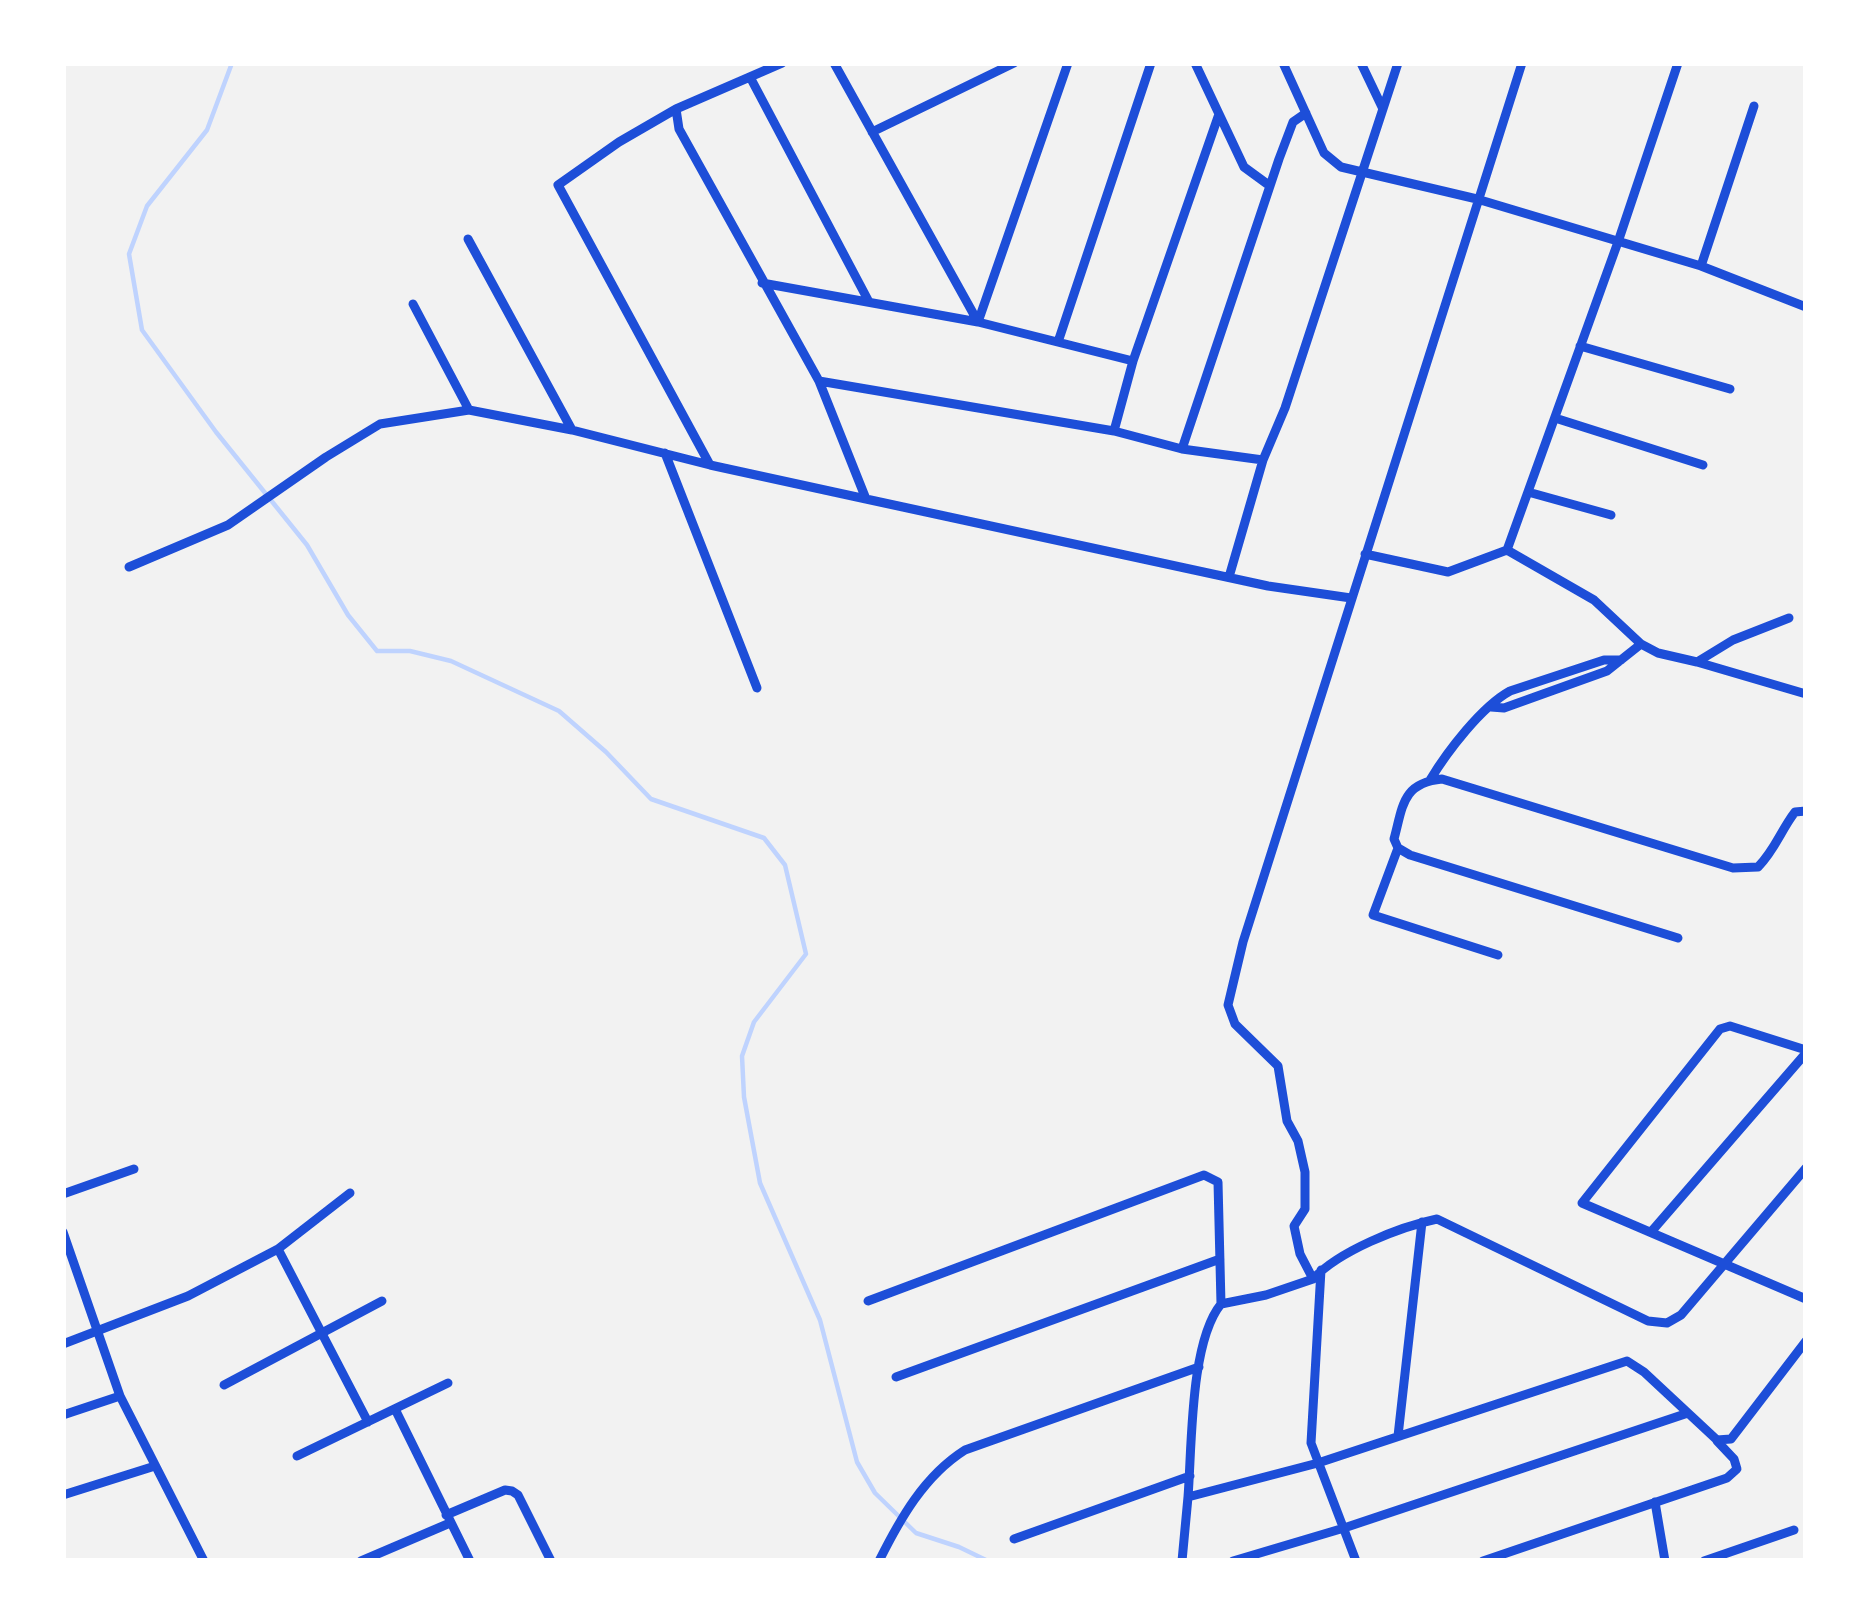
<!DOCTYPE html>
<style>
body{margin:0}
#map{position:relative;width:1869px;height:1624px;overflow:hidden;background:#f2f2f2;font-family:"PT Serif",serif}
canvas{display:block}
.frame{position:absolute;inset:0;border:66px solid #fff;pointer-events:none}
</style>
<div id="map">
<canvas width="1869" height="1624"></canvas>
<div class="frame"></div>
</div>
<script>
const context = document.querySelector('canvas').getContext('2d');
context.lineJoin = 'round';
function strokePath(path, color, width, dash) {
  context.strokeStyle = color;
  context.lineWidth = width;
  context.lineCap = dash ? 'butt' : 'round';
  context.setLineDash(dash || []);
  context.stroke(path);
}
strokePath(new Path2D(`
 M232 63 207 130 147 206 129 254 142 330 216 432 307 545 348 615 377 651H410L451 661 559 711 606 752 651 799 764 838 785 865 806 954 754 1022 742 1056 744 1097 760 1183 820 1320 857 1462 875 1493 916 1533 959 1547 988 1561`), '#bfd3fe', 4.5);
strokePath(new Path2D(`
 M782 63 676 109 679 129 819 381
 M834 63 978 322 1133 361 1219 114
 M1195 63 1244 167 1270 186
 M1283 63 1324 153 1341 167 1477 199 1701 266 1806 307
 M1361 63 1383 109
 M1522 63 1243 942 1228 1005 1235 1024 1278 1066 1287 1121 1298 1141 1305 1172V1209L1294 1226 1300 1254 1313 1279C1339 1251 1399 1227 1437 1219L1648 1321 1667 1323 1681 1315 1806 1168
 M750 77 868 300
 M676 109 619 142 558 185 710 465
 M872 132 1014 63
 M468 239 572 430 710 465 866 499
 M1701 266 1754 106
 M762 283 978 322 1068 63
 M413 304 469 410
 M1058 342 1151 63
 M1580 346 1730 389
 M1555 418 1703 465
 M1114 431 1133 361
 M1182 449 1279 159 1293 122 1306 113
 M665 453 757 688
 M1528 492 1611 515
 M1507 550 1618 242 1678 63
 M1365 554 1448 572 1507 550 1594 600 1641 644 1658 653 1697 662 1806 694
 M129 567 228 525 326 457 380 424 469 410 572 430
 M1229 577 1263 460
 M1351 598 1268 586 866 499 819 381 1114 431 1182 449 1263 460 1285 408 1398 63
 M1697 662 1733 640 1789 618
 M1491 707 1504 708 1607 671 1641 644
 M1430 780C1447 752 1481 707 1510 691L1604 660H1621
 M1398 848 1373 915 1498 955
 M1678 938 1410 855 1398 848 1394 839C1403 806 1402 783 1442 779L1733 868 1758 867C1775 850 1781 830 1795 812L1806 811
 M1806 1050 1730 1026 1720 1029 1582 1203 1806 1299
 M63 1194 134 1169
 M63 1232 120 1396 204 1561
 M1651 1232 1806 1053
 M278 1249 368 1422
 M1321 1270 1311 1443 1356 1561
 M868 1301 1204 1175 1218 1182 1221 1304
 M63 1344 188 1296 278 1249 350 1193
 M896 1377 1220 1259
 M224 1385 382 1301
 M395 1409 470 1561
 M63 1415 120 1396
 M1398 1436 1422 1222
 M297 1456 448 1383
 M63 1495 155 1466
 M1188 1497C1192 1446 1190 1342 1221 1304L1266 1295 1313 1279
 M1655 1502 1665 1561
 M446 1515 505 1490 512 1491 518 1495 551 1561
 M1014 1539 1190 1476
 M361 1561 450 1523
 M879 1561C900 1519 924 1476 965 1450L1199 1367
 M1182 1561 1188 1497 1318 1463 1627 1361 1644 1372 1717 1440 1731 1439 1806 1341
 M1233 1561 1344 1528 1688 1413
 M1483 1561 1727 1478 1737 1469 1734 1459 1717 1441
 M1704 1561 1794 1530`), '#1d4ed8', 9);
</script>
